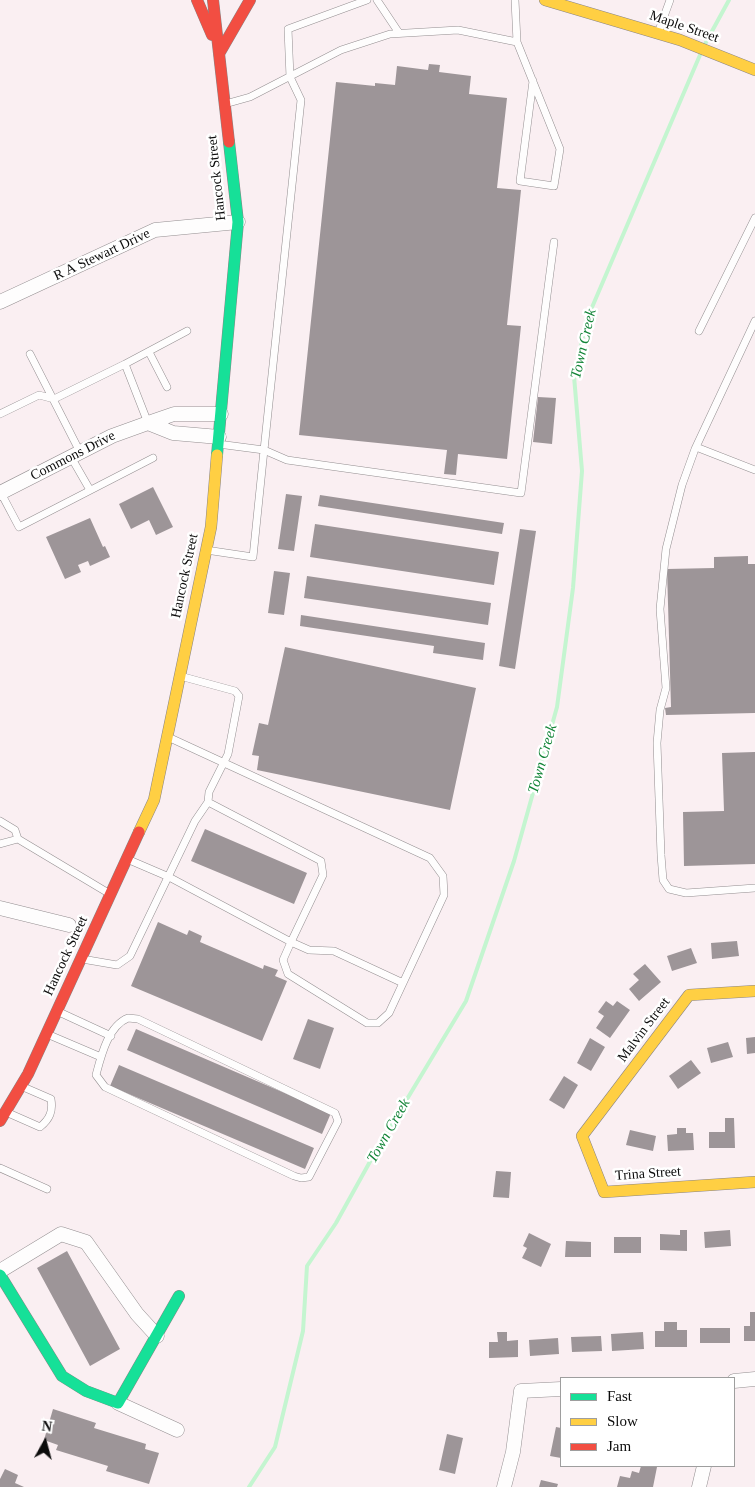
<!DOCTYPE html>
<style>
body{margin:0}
#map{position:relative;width:755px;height:1487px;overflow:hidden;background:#faeff2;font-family:Georgia,serif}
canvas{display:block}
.legend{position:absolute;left:560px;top:1377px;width:175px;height:90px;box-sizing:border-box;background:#fff;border:1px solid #9e9e9e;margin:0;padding:6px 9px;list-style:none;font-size:15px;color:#0c0c0c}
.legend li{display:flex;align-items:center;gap:10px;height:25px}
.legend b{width:25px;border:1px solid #9e9e9e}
.north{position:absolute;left:20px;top:1417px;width:50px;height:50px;-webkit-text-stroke:4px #fff;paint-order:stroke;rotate:7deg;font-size:14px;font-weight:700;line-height:20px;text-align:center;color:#0c0c0c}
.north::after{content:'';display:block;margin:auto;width:18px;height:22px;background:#0c0c0c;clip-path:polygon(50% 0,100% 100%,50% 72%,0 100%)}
</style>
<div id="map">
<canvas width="755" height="1487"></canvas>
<ul class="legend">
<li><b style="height:6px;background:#16e098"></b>Fast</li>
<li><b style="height:6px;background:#ffcf43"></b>Slow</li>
<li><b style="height:6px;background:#f24e42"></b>Jam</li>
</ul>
<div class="north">N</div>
</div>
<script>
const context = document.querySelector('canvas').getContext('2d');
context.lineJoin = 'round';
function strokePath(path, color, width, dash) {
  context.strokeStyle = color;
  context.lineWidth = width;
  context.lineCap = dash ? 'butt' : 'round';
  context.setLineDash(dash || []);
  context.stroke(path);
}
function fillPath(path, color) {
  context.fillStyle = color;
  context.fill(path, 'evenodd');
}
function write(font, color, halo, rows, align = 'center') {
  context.font = font + ' Georgia,serif';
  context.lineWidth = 5;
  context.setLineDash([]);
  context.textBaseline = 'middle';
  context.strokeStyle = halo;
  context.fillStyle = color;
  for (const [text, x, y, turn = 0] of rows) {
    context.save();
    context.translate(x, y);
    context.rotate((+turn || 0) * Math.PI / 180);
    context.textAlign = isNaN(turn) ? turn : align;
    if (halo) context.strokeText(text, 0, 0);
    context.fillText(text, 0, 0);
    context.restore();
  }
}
strokePath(new Path2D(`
 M705 44 729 0
 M249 1487 275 1447 303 1331 307 1266 336 1223 377 1149 466 1001 514 861 557 707 573 588 582 471 574 376 587 319 700 55`), '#c4f5d0', 4);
fillPath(new Path2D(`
 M429 64 440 65 439 72 471 76 469 94 507 98 497 188 521 190 507 325 521 326 507 459 458 454 456 475 444 474 447 450 299 435 336 82 375 86V83L395 85 397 66 428 70Z
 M538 397 556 398 552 444 533 442Z
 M153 487 173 527 156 535 149 520 131 529 119 504Z
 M286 494 302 496 294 551 278 549Z
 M320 495 504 523 502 534 318 506Z
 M90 518 103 547 105 546 110 557 90 566 88 561 78 565 81 572 65 579 46 537Z
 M315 524 499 552 494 585 310 557Z
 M520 529 536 531 515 669 499 666Z
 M748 556V564H755V713L666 715 665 708 671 707 667 569 714 568V557Z
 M274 571 290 573 284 615 268 613Z
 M307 576 491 603 488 625 304 598Z
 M301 615 485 643 483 660 433 653 434 646 300 626Z
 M285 647 476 688 450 810 257 770 259 756 252 755 259 723 268 725Z
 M755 752V864L684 866 683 812 724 811 722 753Z
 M205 829 307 873 294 904 191 861Z
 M158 922 187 935 189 930 202 936 200 942 263 969 264 965 278 970 275 976 287 981 262 1041 131 986Z
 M737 941 739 956 712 959 711 943Z
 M691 948 697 963 672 971 667 956Z
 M645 964 661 982 639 1001 629 989 639 980 633 974Z
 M606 1001 613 1006 617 1001 630 1010 610 1038 596 1028 604 1016 598 1012Z
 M308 1019 334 1028 320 1069 293 1059Z
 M136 1029 331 1113 322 1134 127 1050Z
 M755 1037V1053L747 1054 746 1038Z
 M590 1038 605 1047 591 1071 577 1063Z
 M728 1042 733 1057 711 1063 707 1048Z
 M691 1060 701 1073 678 1089 669 1076Z
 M119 1065 314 1148 305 1169 110 1086Z
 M564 1076 578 1085 564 1109 549 1100Z
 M725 1118H734L735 1148H709V1132H725Z
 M677 1128H686V1133H693L694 1150 668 1151 667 1135 677 1134Z
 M630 1130 656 1136 653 1151 626 1145Z
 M496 1171 511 1172 509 1198 493 1197Z
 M680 1230H687V1251L660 1250V1234L680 1235Z
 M730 1230 731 1246 705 1248 704 1232Z
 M529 1233 551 1244 541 1267 522 1258 527 1248 523 1246Z
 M614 1237H641V1253H614Z
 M566 1241 591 1242V1257H565Z
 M67 1251 120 1349 90 1366 37 1268Z
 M750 1312H755V1341H744V1326H750Z
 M664 1322H677V1330H687V1347H655V1331H664Z
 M700 1328H730V1343H700Z
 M497 1332H507V1341L518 1340V1357L489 1358V1342H498Z
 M643 1332 644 1349 612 1351 611 1334Z
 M601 1336 602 1351 572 1352 571 1337Z
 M558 1338 559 1354 530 1356 529 1340Z
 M53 1409 96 1423 94 1428 146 1444 145 1449 159 1453 149 1484 106 1471 108 1466 56 1450 58 1445 44 1440Z
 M556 1427 561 1428V1458L550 1456Z
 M447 1434 463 1438 455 1474 439 1470Z
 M641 1466 657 1467 653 1487H617L620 1476 630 1478 632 1471 639 1473Z
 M5 1469 18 1475 15 1483 24 1487H0V1479Z
 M541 1480 558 1484 557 1487H539Z`), '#9d9598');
const lane = new Path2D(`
 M377 0 399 33
 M658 33 670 0
 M517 42 560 149 554 186 520 181 533 81
 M225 104 250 97 341 50 390 34 458 30 517 42 515 0
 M755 321 695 449 682 485 666 549 660 609 666 688 660 710 657 743 661 855 663 880 669 889 686 893 755 888
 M699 331 755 218
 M149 352 167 387
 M30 354 80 452
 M0 414 39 395 54 399 125 364
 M148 423 125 364 187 331
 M218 444 264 450 301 100 290 77 288 29 367 0
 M696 447 755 470
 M71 457 90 490
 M1 493 19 527 153 458
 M206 550 253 557 264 450 287 460 521 493 554 242
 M208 802 321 861 323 875 291 942 309 950 334 951 403 983
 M0 821 15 830 18 839 110 894
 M0 844 18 839
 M127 859 169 877 291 942 283 960 288 974 367 1023H378L389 1013 444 895 443 876 430 858 168 737
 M82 959 117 965 130 956 195 821 208 802 209 792 228 754 239 696 235 691 180 676
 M59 1012 111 1036
 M128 1018 138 1019 335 1113 338 1121 309 1177 301 1178 294 1176 105 1087 96 1075C101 1056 108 1026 128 1018Z
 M47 1034 101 1057
 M6 1112 40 1127C50 1119 53 1111 51 1099L21 1086
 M0 1168 47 1189`);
const street = new Path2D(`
 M0 302 155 230 238 222
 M148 423 173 433 219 437
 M0 493 112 436 148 423 174 414H221
 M0 908 69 925
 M0 1271 61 1234 86 1242 137 1314 157 1336
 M734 1381 755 1379
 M118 1403 177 1430
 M504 1487 513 1452 521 1391 561 1389
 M699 1487 704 1466`);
const fast = new Path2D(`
 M217 455 238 222 229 142
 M0 1275 62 1376 86 1391 118 1403 179 1296`);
const slow = new Path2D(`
 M545 0 680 40 755 70
 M139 832 154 800 211 527 217 455
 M755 991 689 995 582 1136 604 1192 755 1182`);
const jam = new Path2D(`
 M197 0 212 35
 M213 0 229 142
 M220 52 250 0
 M0 1121 28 1074 139 832`);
strokePath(lane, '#938e90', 8);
strokePath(street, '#938e90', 15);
strokePath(fast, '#8a8586', 12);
strokePath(slow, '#8a8586', 12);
strokePath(jam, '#8a8586', 12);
strokePath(lane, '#fefdfd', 7);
strokePath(street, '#fefdfd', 14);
strokePath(fast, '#16e098', 11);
strokePath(slow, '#ffcf43', 11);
strokePath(jam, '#f24e42', 11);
write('14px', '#0c0c0c', '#fff', [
 ["Maple Street",684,27,19],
 ["Hancock Street",217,178,-96],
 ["R A Stewart Drive",102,255,-25],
 ["Commons Drive",73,456,-27],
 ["Hancock Street",185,576,-78],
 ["Hancock Street",66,956,-65],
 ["Malvin Street",644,1030,-53],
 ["Trina Street",648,1174,-4]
]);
write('italic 15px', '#128437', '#fff', [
 ["Town Creek",584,344,-77],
 ["Town Creek",543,759,-74],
 ["Town Creek",389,1131,-60]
]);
</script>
